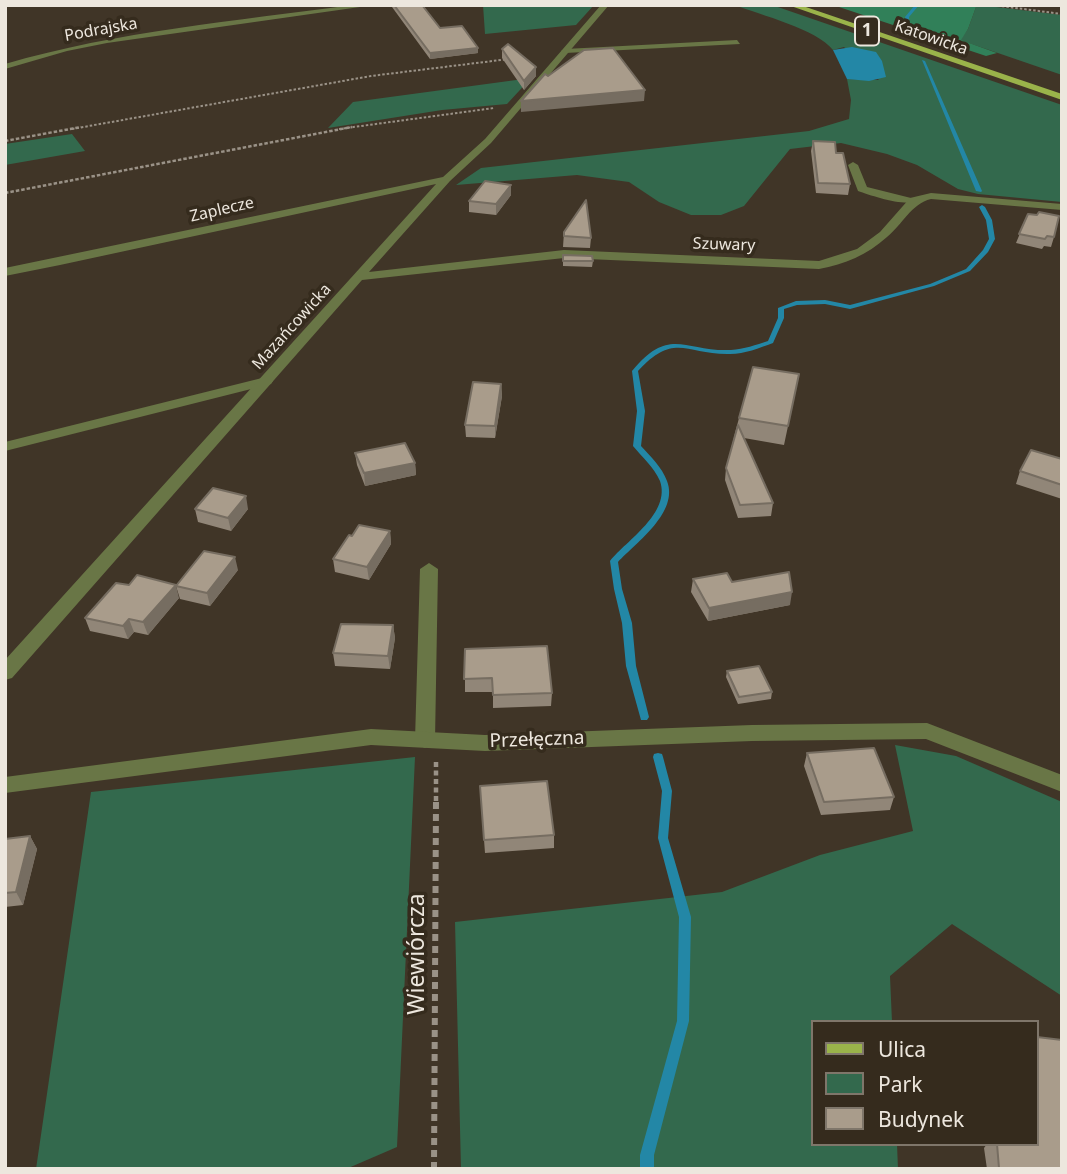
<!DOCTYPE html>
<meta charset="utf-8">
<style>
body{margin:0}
#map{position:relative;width:1067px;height:1174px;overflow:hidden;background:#403527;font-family:"Noto Sans",sans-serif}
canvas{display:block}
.frame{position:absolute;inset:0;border:7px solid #ede7de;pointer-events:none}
.legend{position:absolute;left:811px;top:1020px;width:228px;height:126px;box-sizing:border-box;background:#352b1d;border:2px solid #7f766a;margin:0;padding:9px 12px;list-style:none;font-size:21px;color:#ede7de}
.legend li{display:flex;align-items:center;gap:14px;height:35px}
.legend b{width:35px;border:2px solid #7f766a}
</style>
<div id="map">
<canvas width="1067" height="1174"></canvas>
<div class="frame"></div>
<ul class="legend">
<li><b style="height:9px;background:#9ab34a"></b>Ulica</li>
<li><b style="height:19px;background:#33694d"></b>Park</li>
<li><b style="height:19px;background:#a99c8b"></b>Budynek</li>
</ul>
</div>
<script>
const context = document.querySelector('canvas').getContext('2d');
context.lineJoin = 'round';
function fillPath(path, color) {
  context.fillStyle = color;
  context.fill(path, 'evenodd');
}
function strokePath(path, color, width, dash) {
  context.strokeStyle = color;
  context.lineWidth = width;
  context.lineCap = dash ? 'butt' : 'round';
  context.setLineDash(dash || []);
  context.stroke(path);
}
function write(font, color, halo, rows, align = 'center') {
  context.font = font + ' "Noto Sans",sans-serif';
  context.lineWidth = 7;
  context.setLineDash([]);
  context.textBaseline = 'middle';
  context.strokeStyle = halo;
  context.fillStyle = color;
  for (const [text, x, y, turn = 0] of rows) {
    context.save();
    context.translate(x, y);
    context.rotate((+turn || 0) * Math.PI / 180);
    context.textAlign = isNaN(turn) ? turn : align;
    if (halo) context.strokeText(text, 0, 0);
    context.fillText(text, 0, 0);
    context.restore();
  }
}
fillPath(new Path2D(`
 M483 5H594L576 25 485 34Z
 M735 5H772L1062 105V202L978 194 958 189 917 165 887 154 841 143 790 149 744 206 721 215H691L659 202 629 182 577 175 456 185 481 168 809 131 849 119 851 100 847 79 879 80 844 47 833 50C817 29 760 15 735 5Z
 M980 5 1062 15V75L960 40 968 29 976 7Z
 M531 78 507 104 442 110 328 128 353 102Z
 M72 134 85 151 5 165V144Z
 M895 745 956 756 1062 802V996L952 924 890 976 892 1022H813V1144H897L898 1169H461L455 922 722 892 820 855 913 831Z
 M415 757 397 1147 346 1169H36L91 792Z`), '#33694d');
fillPath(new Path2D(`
 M833 5H980L976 7 968 29 961 40 997 53 986 56Z`), '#318059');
fillPath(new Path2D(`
 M852 47 876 52 882 61 886 77 869 81 847 79 833 50Z`), '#2387a6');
fillPath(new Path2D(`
 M915 5H919L909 17 910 28 907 29 905 17Z
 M922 60 925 61 982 191 981 192 976 191Z
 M982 205 985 207 992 220 995 239 988 252 970 271 934 286 850 309 825 304 797 305 784 309V318L773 343C759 348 745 354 730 354 686 355 675 331 638 371L645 411 641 446C650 456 662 467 667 481 679 512 637 542 618 562L622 589 632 623 636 666 649 717 647 720H641L626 666 622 623 614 589 610 561C627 540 671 513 660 481 654 467 642 457 633 446L637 411 632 371C670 325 684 352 731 350 744 349 756 345 768 341L778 318V308L796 301 825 300 850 305 930 284 966 269 983 250 989 239 986 220 979 207Z
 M658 753 662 754 663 757 672 791 668 838 691 917 689 1021 654 1155V1169H640V1155L677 1021 679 917 658 838 662 791 653 757 654 754Z`), '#2387a6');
strokePath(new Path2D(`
 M993 5 1062 14
 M72 129 371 76 509 59
 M339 129 494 108`), '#9a9287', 2, [2.5, 2]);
strokePath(new Path2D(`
 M5 141 81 127
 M5 193 352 127`), '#9a9287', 2.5, [3.5, 2]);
strokePath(new Path2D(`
 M436 801V760`), '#9a9287', 4.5, [5, 3.5]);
strokePath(new Path2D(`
 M434 1169 436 800`), '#9a9287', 6, [7, 5]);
fillPath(new Path2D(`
 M737 40 740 44 565 53 561 51 565 49Z
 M853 162 858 165 867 187 919 200C908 208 872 196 858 191L848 165Z
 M266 377 273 381 271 384 5 451V442Z
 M429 563 438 569 435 740 432 745 425 748 418 745 415 740 420 569Z`), '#697646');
fillPath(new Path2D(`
 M352 5H374L107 43 67 51 5 69V64C118 31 236 21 352 5Z
 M601 5H609L491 143 450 181 369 272 564 250 819 261 857 249 880 232 910 198 931 193 1062 204V210L931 199C911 204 903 224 887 237 867 255 845 264 819 269L564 258 362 280 12 678 5 680V660L436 184 60 265 5 276V268L443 177 485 139Z
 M927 723 1062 775V792L926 739 752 741 485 751 371 745 5 793V777L371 729 485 735 752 725Z`), '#697646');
fillPath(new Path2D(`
 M788 5H800L1062 94V100Z`), '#9ab34a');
fillPath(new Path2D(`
 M391 5H422L440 28 478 53 430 59 392 7Z
 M502 49 536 67V76L524 90 502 58Z
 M813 141 836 153 850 184 848 195 816 193 811 151Z
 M511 185V195L496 215 469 212V201Z
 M1028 214 1054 237 1051 247 1044 246 1042 249 1016 243Z
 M564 232 591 238 590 248 563 247Z
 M563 255 593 261 592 267 563 266Z
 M799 374 784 445 744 438 773 503 771 516 738 518 725 480 726 468 739 418Z
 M501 384 502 396 495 438 466 437 465 425Z
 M355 453 415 463 416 475 365 486 357 465Z
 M1062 459V499L1016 484 1020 471Z
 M195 509H248L231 531 198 522Z
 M390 531 391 544 369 580 335 572 333 559Z
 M238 570 210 606 180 599 176 586Z
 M693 579 732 582 790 605 708 621 691 592Z
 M129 585 179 598 148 635 134 632 128 639 90 631 85 618Z
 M393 625 395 638 390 669 335 666 333 653Z
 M465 649 552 693 551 706 493 708V692H465Z
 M727 671 772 692 771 699 738 704 726 677Z
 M807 753 894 797 890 810 821 815 804 766Z
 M480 786 554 835V848L485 853Z
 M30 836 37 849 23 905 5 907V839Z
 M987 1144H1037L1062 1169H987L984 1148Z`), '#918678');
fillPath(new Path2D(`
 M478 48V53L430 59V53Z
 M536 67V76L524 90V81Z
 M645 90 644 101 521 112V101Z
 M511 185V195L496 215V204Z
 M501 384 502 396 495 438V426Z
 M415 463 416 475 365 486 364 473Z
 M246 496 248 509 231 531 228 518Z
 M390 531 391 544 369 580 367 567Z
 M235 557 238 570 210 606 207 593Z
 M176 585 179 598 148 635 143 622Z
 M792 592 790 605 708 621 709 608Z
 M129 619 134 632 128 639 123 626Z
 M393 625 395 638 390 669 388 656Z
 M30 836 37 849 23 905 16 892Z`), '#766d61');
const building = new Path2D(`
 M394 5H422L440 28 462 26 478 48 430 53Z
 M508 44 536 67 524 81 502 49Z
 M613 48 645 90 521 101 545 74 548 76 584 50Z
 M813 141 835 142 836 153H843L850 184 818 183Z
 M485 181 511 185 496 204 469 201Z
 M586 200 591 238 564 236V232Z
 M1039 212 1059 216 1054 237 1047 236 1045 239 1019 234 1028 214 1037 215Z
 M563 255 592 256 593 261H563Z
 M753 367 799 374 788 426 739 418Z
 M473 382 501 384 495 426 465 425Z
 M738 425 773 503 740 505 726 468Z
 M405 443 415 463 364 473 355 453Z
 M1031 450 1062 459V485L1020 471Z
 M213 488 246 496 228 518 195 509Z
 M359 525 390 531 367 567 333 559 349 535 352 536Z
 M204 551 235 557 207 593 176 586Z
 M789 572 792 592 709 608 693 579 727 573 732 582Z
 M137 575 176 585 143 622 129 619 123 626 85 618 116 583 129 585Z
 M341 624 393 625 388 656 333 653Z
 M547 646 552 693 493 695 492 678 464 679 465 649Z
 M759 666 772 692 739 697 727 671Z
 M874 748 894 797 824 802 807 753Z
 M547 781 554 835 484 840 480 786Z
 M30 836 16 892 5 893V839Z
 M1037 1037 1062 1040V1169L999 1168 997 1144H1037Z`);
fillPath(building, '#a99c8b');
strokePath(building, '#766d61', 2);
write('16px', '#ede7de', '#352b1d', [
 ["Podrajska",101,30,-10],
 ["Katowicka",931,38,19],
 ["Zaplecze",222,210,-13],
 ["Szuwary",724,245,2],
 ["Mazańcowicka",292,327,-48]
]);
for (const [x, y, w] of [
 [867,31,24]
]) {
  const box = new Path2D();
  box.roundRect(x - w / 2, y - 14.5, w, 29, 5);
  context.fillStyle = '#352b1d';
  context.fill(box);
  strokePath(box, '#ede7de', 2);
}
write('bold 18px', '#ede7de', null, [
 ["1",867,31]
]);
write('19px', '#ede7de', '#352b1d', [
 ["Przełęczna",537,740,-2]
]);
write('23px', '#ede7de', '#352b1d', [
 ["Wiewiórcza",417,954,-90]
]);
</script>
